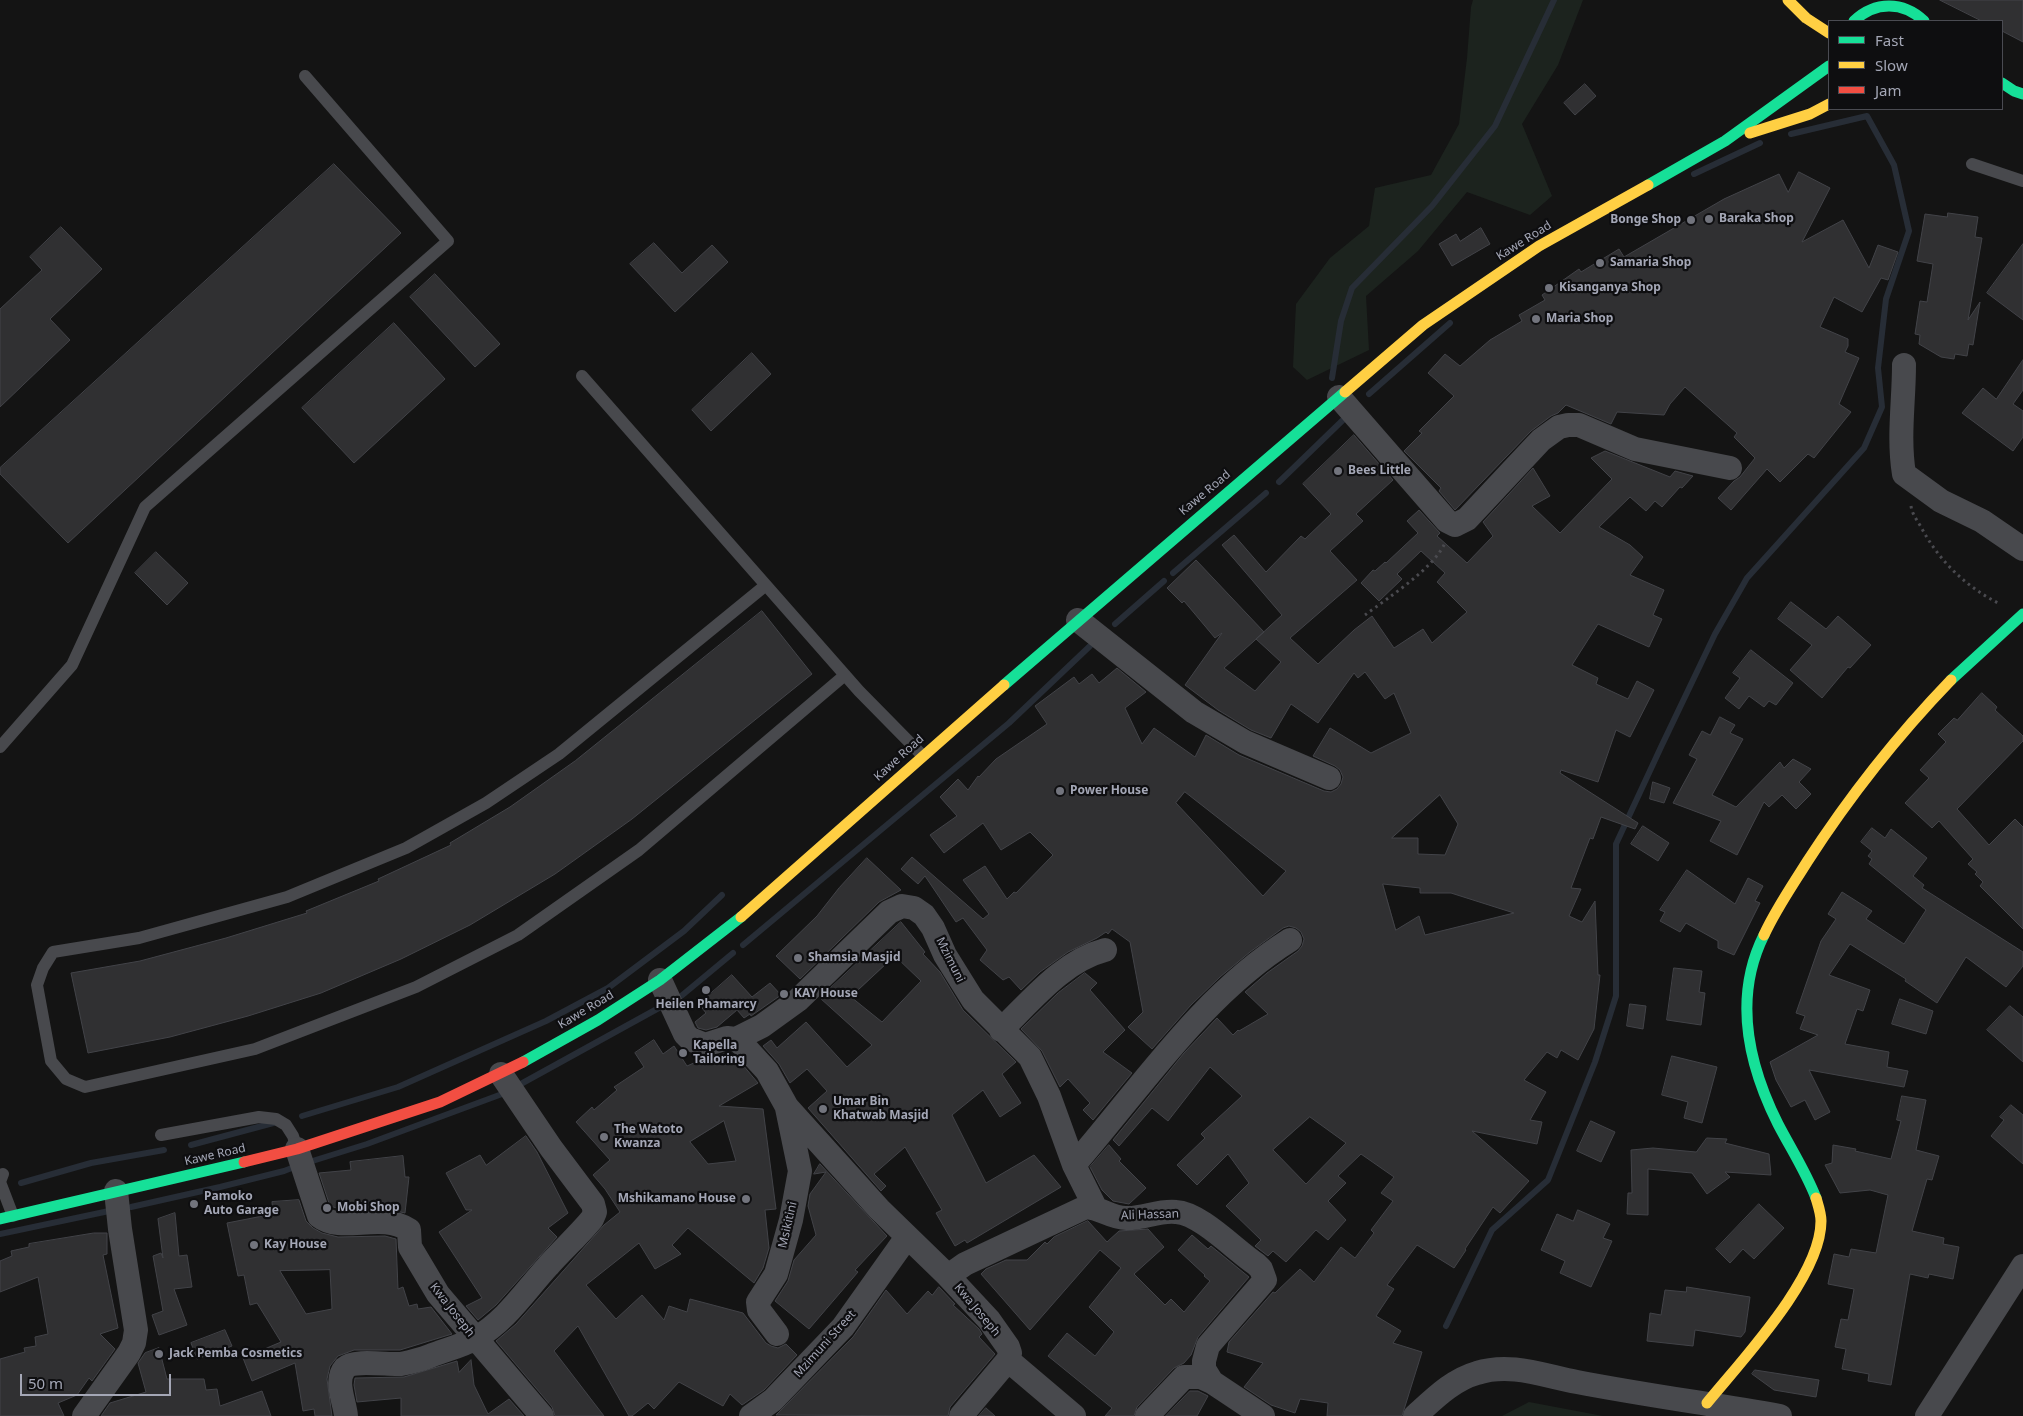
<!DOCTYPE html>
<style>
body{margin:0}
#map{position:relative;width:2023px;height:1416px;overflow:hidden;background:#141414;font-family:"Noto Sans",sans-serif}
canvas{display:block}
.legend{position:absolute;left:1828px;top:20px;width:175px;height:90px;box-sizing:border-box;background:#0e0e10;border:1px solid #4a4b52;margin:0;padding:6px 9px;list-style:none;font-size:15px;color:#a4a7b6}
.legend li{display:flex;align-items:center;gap:10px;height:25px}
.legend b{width:25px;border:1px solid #4a4b52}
.scale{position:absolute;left:20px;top:1374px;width:151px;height:22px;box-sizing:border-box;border:2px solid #a4a7b6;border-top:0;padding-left:6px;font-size:15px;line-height:18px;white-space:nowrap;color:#a4a7b6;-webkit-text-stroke:4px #0e0e10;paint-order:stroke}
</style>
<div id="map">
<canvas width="2023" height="1416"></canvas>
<ul class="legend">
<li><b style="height:6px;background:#16e098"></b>Fast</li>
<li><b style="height:6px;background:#ffcf43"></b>Slow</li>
<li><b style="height:6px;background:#f24e42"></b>Jam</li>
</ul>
<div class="scale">50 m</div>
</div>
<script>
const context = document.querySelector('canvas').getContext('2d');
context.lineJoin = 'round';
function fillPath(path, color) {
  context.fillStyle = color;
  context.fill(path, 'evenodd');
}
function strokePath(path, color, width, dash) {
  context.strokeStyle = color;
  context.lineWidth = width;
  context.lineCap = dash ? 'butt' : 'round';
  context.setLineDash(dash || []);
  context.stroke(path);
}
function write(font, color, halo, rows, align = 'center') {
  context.font = font + ' "Noto Sans",sans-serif';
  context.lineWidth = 4.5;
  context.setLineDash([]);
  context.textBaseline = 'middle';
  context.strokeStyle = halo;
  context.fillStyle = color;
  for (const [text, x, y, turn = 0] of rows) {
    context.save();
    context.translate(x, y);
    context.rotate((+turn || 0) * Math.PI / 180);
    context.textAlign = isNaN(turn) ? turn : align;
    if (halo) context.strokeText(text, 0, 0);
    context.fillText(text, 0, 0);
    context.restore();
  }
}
fillPath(new Path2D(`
 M1473 0H1583L1558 65 1522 124 1552 196 1530 215 1467 192 1418 251 1366 296 1369 350 1307 380 1293 367 1296 304 1330 258 1369 226 1375 188 1431 175 1459 124 1467 58 1471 7Z
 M1529 1402 1603 1416H1502Z`), '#1c231e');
strokePath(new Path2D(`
 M1694 174 1760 143
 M1332 378 1341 321 1352 288 1432 206 1495 126 1554 0
 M1369 394 1450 323
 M1279 482 1344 419
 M1173 573 1266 493
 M1115 624 1164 581
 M743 945 1009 723 1090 646
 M680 997 733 953
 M519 1085 666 1004
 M302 1116 398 1087 546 1021 608 988 684 931 722 895
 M191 1145 277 1122
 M306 1163 367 1144 502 1094
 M21 1183 91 1163 164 1150
 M131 1207 220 1187 284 1171 297 1166
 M0 1234 109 1211
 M1446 1326 1492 1230 1548 1180 1595 1062 1616 996V844L1661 747 1715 634 1747 578 1864 448 1882 407 1878 368 1886 299 1909 231 1894 165 1867 116 1791 134`), '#272d36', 6);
const building = new Path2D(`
 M1940 0H2023V42L2002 31V21H1982Z
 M1585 84 1596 96 1575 115 1564 103Z
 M334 164 401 233 68 543 0 474V468Z
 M1799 172 1830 188 1802 242 1843 220 1869 268 1878 245 1898 252 1888 280 1881 278 1862 312 1834 297 1820 327 1848 339V346L1845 352 1859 358 1839 404 1851 412 1814 458 1808 454 1780 482 1767 469 1731 510 1718 498 1734 481 1740 477 1755 458 1734 437 1737 433 1685 387 1670 404 1664 415 1617 412 1611 424 1566 405 1558 413 1551 416 1531 431 1455 510 1439 491 1441 488 1404 451 1422 433 1419 431 1454 396 1428 373 1445 354 1460 366 1490 340 1522 321 1519 315 1545 300 1542 295 1579 269 1581 272 1619 249 1624 257 1724 199 1779 174 1788 192Z
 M1948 213 1978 217 1975 237 1982 238 1968 320 1980 302 1973 345 1969 344 1967 356 1955 354 1954 359 1941 357 1919 344 1920 335 1915 334 1920 301 1927 302 1933 264 1917 261 1925 214 1947 217Z
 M61 227 102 269 50 319 70 340 0 407V309L42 270 30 257Z
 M1481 228 1490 244 1452 266 1439 244 1456 234 1460 241Z
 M654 243 682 273 712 245 728 262 675 312 630 264Z
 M2023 244V320L1987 293Z
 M435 274 500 344 475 367 410 297Z
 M394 323 445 379 354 463 302 408Z
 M752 353 771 374 711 431 692 410Z
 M2023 360V390L2013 404 2023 411V437L2013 451 1962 413 1983 388 1996 399Z
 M1354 435 1393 480 1356 514 1363 521 1330 551 1357 580 1290 638 1318 664 1354 630 1372 616 1394 648 1423 629 1432 643 1467 612 1437 582 1445 573 1421 551 1397 574 1402 579 1379 601 1361 583 1373 570 1375 571 1385 562 1386 563 1418 533 1407 521 1419 510 1440 533 1437 536 1467 563 1493 536 1483 522 1533 468 1550 496 1532 506 1560 533 1612 479 1591 458 1605 451 1670 477 1675 471 1693 476 1682 488 1680 487 1662 507 1655 501 1646 511 1630 497 1599 527 1630 545 1643 557 1630 575 1664 590 1653 615 1662 619 1649 647 1598 624 1572 665 1598 678 1596 684 1628 699 1637 681 1654 690 1630 737 1616 730 1598 782 1561 770 1560 773 1638 823 1635 829 1601 817 1593 839 1590 838 1571 888 1581 889 1569 916 1582 922 1595 901 1598 975H1600L1594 1029 1578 1060 1561 1050 1557 1058 1547 1052 1524 1080 1546 1092 1530 1120 1542 1122 1537 1144 1472 1131 1529 1181 1500 1213 1493 1207 1465 1249 1466 1250 1454 1268 1417 1245 1387 1285 1394 1289 1376 1316 1401 1331 1393 1343 1422 1352 1402 1416H1327L1328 1403 1300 1399 1295 1413 1271 1405 1244 1387 1263 1363 1227 1352 1229 1342 1273 1292 1275 1293 1300 1269 1314 1282 1341 1247 1355 1258 1374 1233 1371 1230 1393 1201 1381 1193 1394 1177 1361 1154 1338 1176 1346 1183 1328 1201 1346 1220 1328 1240 1316 1230 1286 1262 1273 1251 1268 1256 1255 1246 1261 1240 1226 1206 1249 1183 1228 1154 1197 1185 1177 1165 1205 1138 1201 1134 1203 1132 1242 1096 1210 1067 1168 1121 1152 1108 1119 1146 1113 1140 1184 1053 1217 1018 1233 1035 1238 1030 1239 1031 1268 1014 1245 992 1267 973 1298 951 1302 946 1304 939 1301 932 1296 928 1289 926 1283 928 1250 952 1220 977 1191 1005 1152 1049 1128 1027 1143 1012 1130 942 1112 929 1108 934 1106 932 1097 938 1068 952 1040 972 1021 990 1009 977 1003 980 980 960 987 950 963 918 956 922 925 876 918 884 901 869 912 857 983 919 989 914 963 880 985 866 1007 899 1014 892 1016 893 1053 855 1030 832 1001 850 983 823 944 853 930 835 957 816 940 797 958 779 968 790 978 776 979 777 996 759 1047 724 1035 706 1074 677 1079 684 1092 674 1099 683 1117 668 1146 692 1125 708 1142 744 1154 728 1195 757 1206 735 1239 755 1324 791 1331 792 1337 789 1341 784 1343 777 1340 770 1335 766 1313 756 1330 728 1371 753 1411 733 1394 693 1385 699 1365 672 1358 678 1354 673 1318 723 1291 704 1271 738 1251 730 1218 710 1185 685 1222 633 1215 638 1184 601 1182 603 1167 588 1196 560 1264 632 1224 668 1255 691 1281 662 1256 639 1282 615 1222 545 1234 535 1266 572 1301 536 1305 539 1331 514 1303 484ZM1185 792 1286 871 1263 896 1176 803ZM1440 795 1458 824 1445 855 1418 854V838H1392ZM1383 884 1420 888V893H1451L1514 913 1425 935 1419 916 1396 930ZM1310 1117 1346 1143 1306 1184 1273 1150Z
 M156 552 188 583 167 605 135 573Z
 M1791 602 1826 629 1838 616 1871 645 1850 668 1848 667 1822 698 1790 670 1812 645 1778 619Z
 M762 611 812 674 632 819 555 874 470 925 401 959 321 993 248 1016 170 1037 88 1053 71 973 140 961 226 938 307 913 306 911 379 881 378 879 451 845 450 843 510 807 575 761Z
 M1751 650 1793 683 1776 705 1769 701 1764 707 1749 696 1739 709 1725 698 1740 678 1733 673Z
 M1982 693 1997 707 1995 710 2023 736V741L1957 809 1989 845 2015 819 2023 827V929L1980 886 1983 882 1975 874 1977 872 1968 864 1973 859 1939 821 1932 828 1905 803 1929 778 1920 770 1946 742 1938 734 1954 718 1957 720Z
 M1720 717 1735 725 1730 733 1743 739 1712 795 1736 807 1780 762 1784 768 1793 759 1811 769 1799 782 1811 794 1796 809 1782 795 1769 807 1764 802 1737 855 1710 841 1721 821 1673 803 1697 759 1689 755 1702 731 1710 735Z
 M1653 782 1670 788 1664 803 1650 799Z
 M1643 826 1669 843 1658 861 1631 844Z
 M1872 828 1885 838 1891 829 1927 858 1913 876 1924 885 1922 888 2023 952V966L2006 987 1966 957 1937 1003 1905 981 1906 979 1850 944 1829 975 1870 990 1863 1011 1857 1009 1845 1044 1889 1052 1887 1067 1908 1071 1904 1087 1809 1070 1830 1112 1815 1120 1805 1100 1791 1107 1776 1080 1770 1062 1818 1035 1800 1029 1805 1016 1796 1013 1821 941 1836 919 1828 914 1842 892 1872 911 1866 919 1904 944 1926 910 1869 864 1872 859 1868 856 1872 851 1861 842Z
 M867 858 901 890 879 902 800 979 776 956 817 916 839 888Z
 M1687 870 1735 904 1748 878 1763 886 1755 901 1760 903 1734 955 1718 948V941L1686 923 1680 932 1660 921 1665 912 1660 910Z
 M901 922 925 952 923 954 940 972 963 1010 1016 1062 1002 1074 1021 1103 1000 1117 983 1090 952 1115 986 1183 1034 1155 1061 1187 967 1243 965 1240 955 1246 936 1213 942 1210 905 1147 874 1174 886 1186 881 1191 808 1108 827 1091 807 1069 790 1083 779 1064 763 1046 771 1040 777 1048 806 1022 847 1067 872 1045 820 998ZM895 956 921 981 882 1022 851 997Z
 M1674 968 1702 971 1699 992 1705 993 1701 1025 1667 1020Z
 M1085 973 1097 983 1090 990 1125 1030 1103 1052 1132 1073 1093 1120 1083 1110 1090 1103 1068 1079 1060 1087 1042 1051 1021 1029 1058 993Z
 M732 975 752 997 770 983 781 995 751 1016 750 1014 744 1018 737 1010 717 1027 706 1030 698 1028 695 1022 706 1013 699 1004Z
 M1900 999 1933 1011 1926 1034 1892 1024Z
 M1630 1004 1646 1006 1643 1029 1627 1026Z
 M2010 1006 2023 1017V1062L1987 1030Z
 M654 1040 663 1054 674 1046 687 1066 705 1058 724 1054 741 1065 742 1064 758 1083 719 1106 763 1109 776 1209 765 1210 769 1248 763 1268 754 1283 688 1228 672 1245 681 1254 655 1269 639 1243 586 1285 616 1319 642 1295 664 1320 669 1306 687 1312 690 1299 743 1313 766 1343 771 1346 778 1348 786 1344 797 1355 764 1390 742 1405 730 1394 723 1406 679 1382 654 1409 648 1403 632 1416H629L578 1326 554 1351 604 1416H555L552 1407 496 1341 516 1324 604 1225 620 1212 605 1189 593 1175 610 1160 576 1122 592 1107 594 1110 617 1090 614 1087 644 1067 635 1053ZM724 1121 736 1161 708 1164 690 1142Z
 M1672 1056 1717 1067 1702 1123 1684 1118 1688 1102 1662 1095Z
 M1902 1096 1926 1100 1916 1150 1939 1156 1932 1180 1927 1179 1912 1231 1944 1238 1943 1244 1959 1247 1953 1279 1929 1274 1928 1278 1910 1274 1891 1385 1868 1381 1869 1374 1842 1369 1846 1349 1835 1347 1841 1319 1848 1320 1854 1289 1828 1284 1834 1254 1849 1257 1851 1249 1876 1253 1888 1195 1870 1190 1840 1193 1825 1165 1832 1163 1833 1145 1856 1149 1855 1151 1891 1159 1901 1121 1897 1120Z
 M2011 1105 2023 1115V1164L1991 1136 2004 1120 2000 1117Z
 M1591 1121 1615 1132 1601 1162 1577 1151Z
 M526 1136 537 1152 568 1213 548 1228 557 1237 496 1305 478 1320 466 1306 482 1298 439 1232 472 1210H466L446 1173 480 1155 486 1165Z
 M1707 1138 1727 1139 1725 1143 1769 1154 1771 1175 1725 1172 1730 1177 1707 1194 1692 1173 1648 1169V1215L1627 1214 1628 1193H1632L1631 1150 1653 1148 1696 1152Z
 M1109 1145 1121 1159 1119 1161 1146 1188 1129 1204 1113 1201 1102 1190 1090 1167Z
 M403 1156 405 1177H409L405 1213 387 1209H340L330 1206 319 1173 351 1170 350 1162Z
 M820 1164 887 1236 855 1270 858 1272 809 1329 775 1301 788 1281 794 1260 816 1235 808 1206 810 1194 826 1172 814 1174Z
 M299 1200 306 1221 313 1228 322 1233 338 1237 385 1236 396 1239 398 1289 403 1287 409 1306 417 1304 418 1309 431 1307 452 1334 400 1350H354L338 1356 330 1366 327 1379 332 1416H315L314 1409 303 1411 295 1363 252 1381 243 1358 281 1342 257 1303 250 1305 244 1275 238 1276 227 1223 273 1214 272 1202ZM330 1270 332 1309 306 1314 280 1271Z
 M1759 1204 1784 1228 1754 1259 1743 1249 1730 1263 1716 1249Z
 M1578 1210 1610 1224 1603 1238 1612 1241 1591 1287 1560 1273 1565 1261 1541 1250 1557 1214 1573 1221Z
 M175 1213 179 1256 187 1255 192 1287 174 1289 187 1325 159 1335 152 1315 163 1311 153 1256 161 1253 163 1258 158 1219Z
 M1088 1221 1107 1242 1119 1231 1148 1229 1164 1247 1134 1274 1165 1305 1171 1299 1184 1312 1210 1281 1204 1276 1205 1275 1178 1250 1192 1235 1208 1249 1211 1246 1249 1277 1198 1337 1191 1355 1184 1363 1174 1368 1137 1407 1134 1416H1105L1112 1408 1048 1356 1067 1333 1095 1356 1114 1332 1089 1307 1121 1268 1100 1250 1030 1330 981 1274 986 1269 1006 1260H1027L1045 1242 1047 1244 1054 1237Z
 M94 1233H107V1254L103 1255 118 1328 100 1334 115 1349 92 1381 89 1378 77 1395 58 1403 64 1416H0V1359L25 1352 24 1348 36 1346 35 1337 48 1334 38 1277 0 1292V1261L12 1256 11 1251 29 1247V1244Z
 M939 1287 955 1304 953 1305 979 1329 982 1334 979 1337 995 1354 950 1407 948 1416 776 1415 853 1337 886 1290 907 1314 928 1291 932 1295Z
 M1687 1287 1750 1297 1745 1332 1741 1337 1695 1330 1693 1346 1647 1341 1650 1313 1661 1315 1665 1290 1686 1292Z
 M225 1330 232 1346 197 1359 191 1343Z
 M159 1348 167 1379H204L206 1390 217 1389 220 1406 262 1391 271 1416H101L110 1403 146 1392 138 1363 145 1353Z
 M471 1360 474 1385 488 1414 509 1399 524 1416H401V1398L357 1402 354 1385 355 1378 404 1377 457 1361 459 1372Z
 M1755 1370 1819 1380 1816 1397 1774 1390 1752 1374Z
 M1190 1391H1198L1208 1396 1197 1416H1166Z
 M986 1408 995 1416H979Z`);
fillPath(building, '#303032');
strokePath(building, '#424348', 1);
strokePath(new Path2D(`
 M1911 506C1912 514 1917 520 1921 527 1939 561 1966 587 2000 604
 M1365 615C1389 597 1433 569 1445 543`), '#4a4a4f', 3, [2.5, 4]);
strokePath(new Path2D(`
 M1972 164 2023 181
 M582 376 859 691 922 755
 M766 585 559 754 486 803 406 848 287 897 139 938 53 952 43 968 37 985 51 1061 66 1079 85 1087 255 1049 416 987 518 935 639 850 845 675
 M0 747 72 665 145 507 448 241 305 76
 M161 1135 259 1117 276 1119 286 1125 293 1136 297 1149
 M0 1175 3 1174 0 1182 13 1216`), '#48494d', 12);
strokePath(new Path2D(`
 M1904 365C1904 402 1898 437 1904 474L1941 501 1982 521 2023 549
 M1339 397 1447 521 1455 525 1467 519 1541 440 1559 427 1568 425H1579L1635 449 1730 468
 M1078 620 1194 712 1245 742 1329 778
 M660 980 685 1034 690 1039 705 1045 727 1038 736 1039 745 1047 767 1071 787 1107 879 1209 948 1276 989 1320 1008 1347 1010 1353 1008 1360 961 1416
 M1001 1030C1032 1000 1063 961 1105 950
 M736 1039 762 1026 798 1000 889 912 902 906 914 908 924 915 933 928 945 955 973 1000 1030 1057 1049 1096 1074 1165 1095 1207
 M297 1149 319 1216C342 1234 381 1211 409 1230L410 1247 438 1294 542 1416
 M1074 1165C1140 1089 1203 994 1290 940
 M948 1276 965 1264 1086 1207C1101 1208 1111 1218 1126 1218 1142 1219 1159 1210 1176 1212 1200 1213 1235 1250 1256 1264L1261 1269 1265 1280 1208 1346 1204 1361V1369L1212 1382 1263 1416
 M777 1334 759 1310 758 1302 776 1274 791 1220 800 1171 787 1108
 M1008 1360 1074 1416
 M84 1416 129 1353 134 1343 136 1330 120 1229 116 1191
 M346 1416C345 1402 334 1381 345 1368 354 1359 388 1365 401 1364 411 1362 420 1360 430 1356 445 1350 462 1346 476 1338 506 1321 525 1291 548 1266 562 1250 578 1236 592 1219L595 1212 593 1204 551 1148 501 1074
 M751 1416 773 1400 843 1327 907 1237
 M1147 1416 1184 1377H1201L1212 1382
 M1415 1416C1433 1400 1452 1380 1477 1373 1511 1362 1544 1376 1577 1382 1644 1395 1712 1404 1780 1416
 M1927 1416 2023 1266`), '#48494d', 24);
strokePath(new Path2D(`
 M1854 21C1875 1 1903 1 1924 21
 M2002 83 2014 91 2023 94
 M1648 185 1725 141 1829 66
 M1951 680 2023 614
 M1004 685 1345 392
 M1764 935C1733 997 1748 1064 1778 1124 1791 1149 1806 1172 1816 1198
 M523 1062 598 1020 660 980 741 917
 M0 1219 244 1162`), '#16e098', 11);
strokePath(new Path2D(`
 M1788 0 1806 18 1829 33
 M1750 133 1810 114 1829 104
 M1345 392 1423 325 1539 246 1648 185
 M741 917 1004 685
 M1764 935C1776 909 1792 886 1807 862 1849 797 1897 736 1951 680
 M1707 1403C1742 1360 1821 1277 1821 1221 1821 1213 1818 1205 1816 1198`), '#ffcf43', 11);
strokePath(new Path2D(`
 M244 1162 297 1149 440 1102 523 1062`), '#f24e42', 11);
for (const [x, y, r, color] of [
 [1709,219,5,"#72747d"],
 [1691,220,5,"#72747d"],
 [1600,263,5,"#72747d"],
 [1549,288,5,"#72747d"],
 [1536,319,5,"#72747d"],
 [1338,471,5,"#72747d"],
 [1060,791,5,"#72747d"],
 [798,958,5,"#72747d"],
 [706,990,5,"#72747d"],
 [784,994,5,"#72747d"],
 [683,1053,5,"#72747d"],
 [823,1109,5,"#72747d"],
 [604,1137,5,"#72747d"],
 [746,1199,5,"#72747d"],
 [194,1204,5,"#72747d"],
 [327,1208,5,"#72747d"],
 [254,1245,5,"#72747d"],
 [159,1354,5,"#72747d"]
]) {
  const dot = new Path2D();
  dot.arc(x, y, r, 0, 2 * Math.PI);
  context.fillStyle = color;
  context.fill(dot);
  strokePath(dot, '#0e0e10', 2);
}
write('bold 12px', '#a4a7b6', '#0e0e10', [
 ["Baraka Shop",1719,219],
 ["Bonge Shop",1681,220,"right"],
 ["Samaria Shop",1610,263],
 ["Kisanganya Shop",1559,288],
 ["Maria Shop",1546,319],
 ["Bees Little",1348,471],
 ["Power House",1070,791],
 ["Shamsia Masjid",808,958],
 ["KAY House",794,994],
 ["Heilen Phamarcy",706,1005,"center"],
 ["Kapella",693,1046],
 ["Tailoring",693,1060],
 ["Umar Bin",833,1102],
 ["Khatwab Masjid",833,1116],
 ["The Watoto",614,1130],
 ["Kwanza",614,1144],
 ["Pamoko",204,1197],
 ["Auto Garage",204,1211],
 ["Mshikamano House",736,1199,"right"],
 ["Mobi Shop",337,1208],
 ["Kay House",264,1245],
 ["Jack Pemba Cosmetics",169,1354]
], 'left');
write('12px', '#a4a7b6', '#0e0e10', [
 ["Kawe Road",1524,241,-32],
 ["Kawe Road",1205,493,-40],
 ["Kawe Road",899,758,-42],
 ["Mzimuni",950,960,63],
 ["Kawe Road",586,1010,-31],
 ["Kawe Road",215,1155,-13],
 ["Ali Hassan",1150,1215,-2],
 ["Msikitini",788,1225,-77],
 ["Kwa Joseph",452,1310,52],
 ["Kwa Joseph",977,1310,50],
 ["Mzimuni Street",825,1344,-48]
]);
</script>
